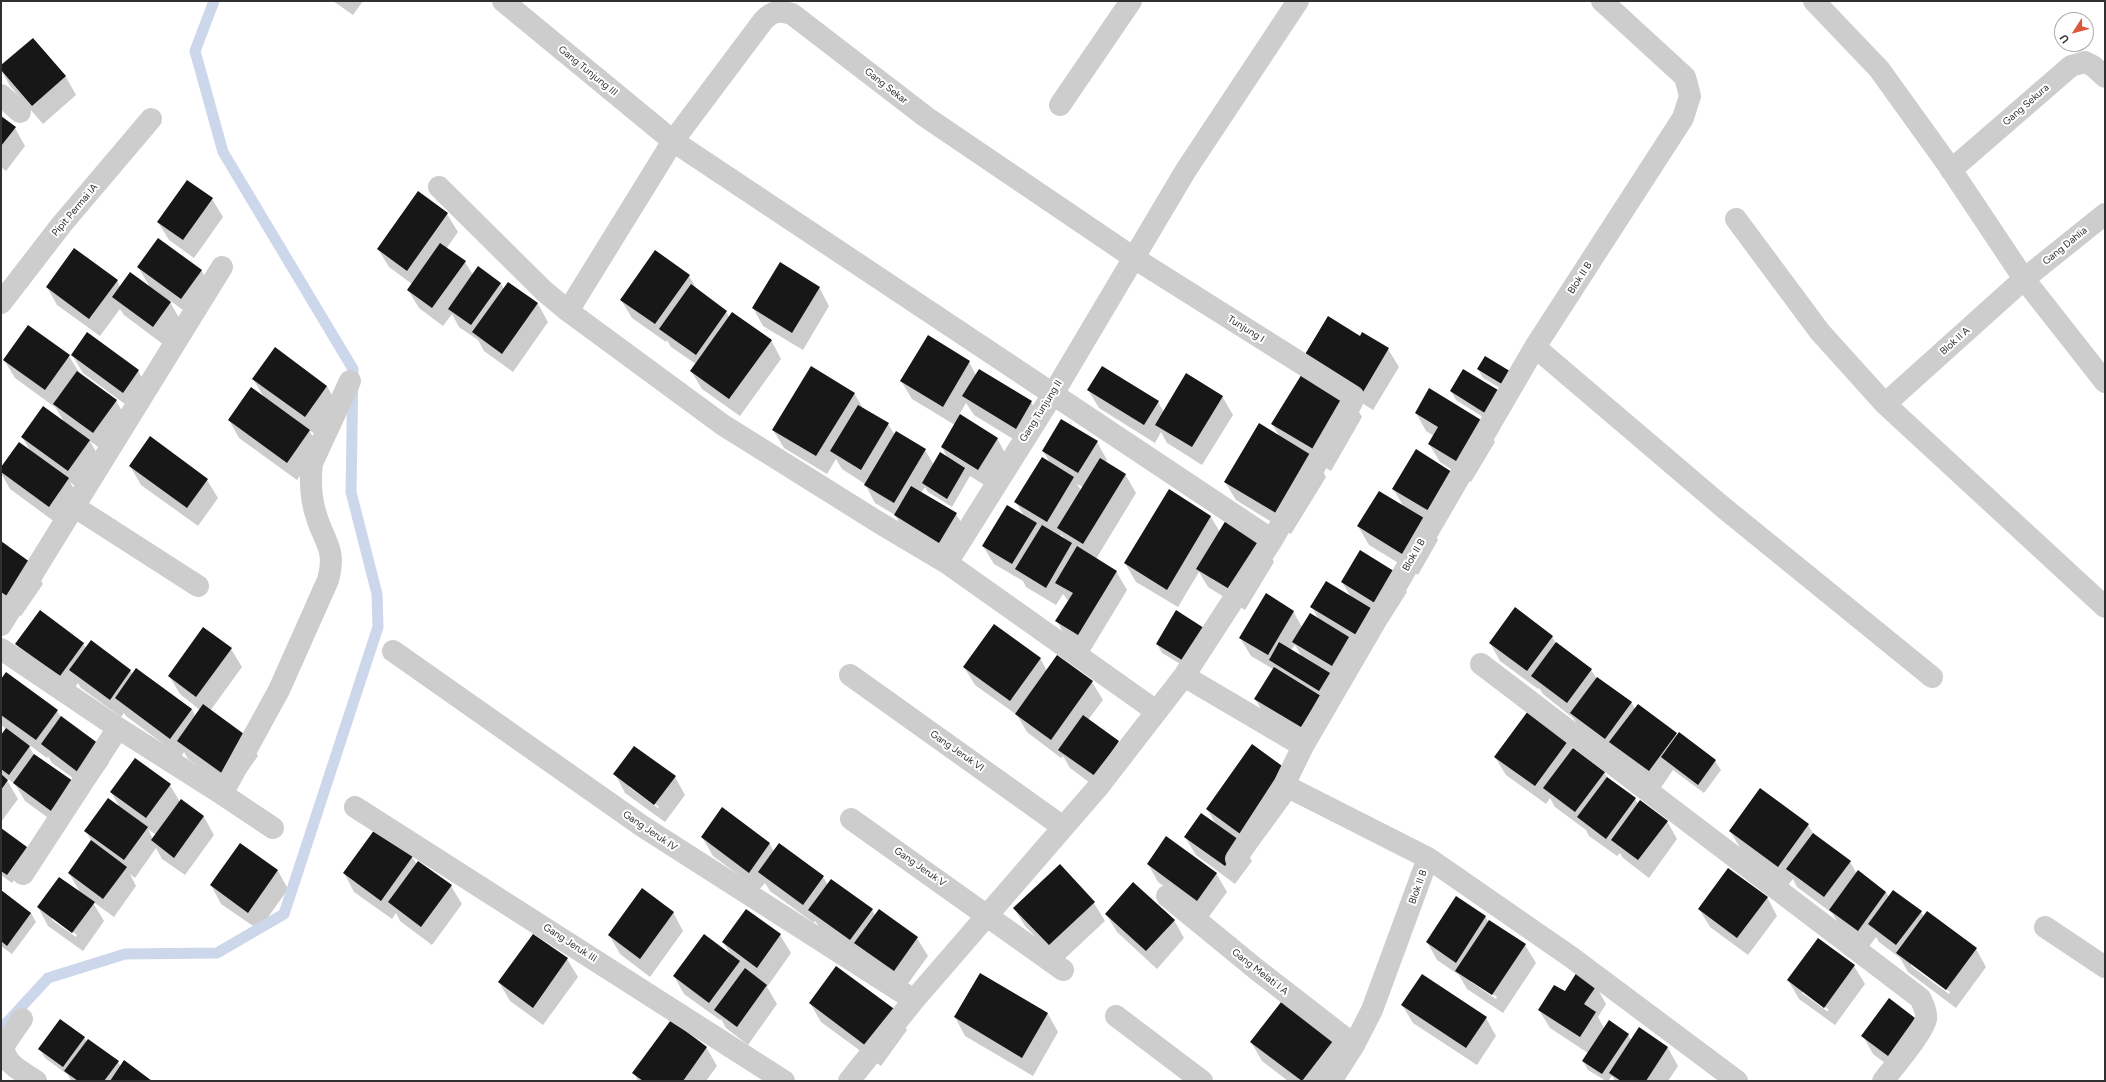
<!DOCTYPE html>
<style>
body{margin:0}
#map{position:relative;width:2106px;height:1082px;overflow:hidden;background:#fff;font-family:Figtree,sans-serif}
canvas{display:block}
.frame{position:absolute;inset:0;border:2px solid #303030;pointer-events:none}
.north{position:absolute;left:2054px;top:12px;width:40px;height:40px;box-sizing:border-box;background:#fff;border:1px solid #acacac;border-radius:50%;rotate:234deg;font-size:11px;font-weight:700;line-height:16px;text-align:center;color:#303030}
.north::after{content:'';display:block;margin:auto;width:14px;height:18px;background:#dd583b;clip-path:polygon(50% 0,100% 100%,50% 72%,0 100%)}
</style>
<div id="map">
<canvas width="2106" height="1082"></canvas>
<div class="frame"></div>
<div class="north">U</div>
</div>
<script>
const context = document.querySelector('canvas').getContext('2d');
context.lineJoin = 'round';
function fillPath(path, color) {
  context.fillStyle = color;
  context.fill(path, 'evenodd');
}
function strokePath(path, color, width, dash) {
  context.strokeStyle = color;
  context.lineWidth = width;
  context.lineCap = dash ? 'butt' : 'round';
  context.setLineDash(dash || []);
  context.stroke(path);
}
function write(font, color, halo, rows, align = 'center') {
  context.font = font + ' Figtree,sans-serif';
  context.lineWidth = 4;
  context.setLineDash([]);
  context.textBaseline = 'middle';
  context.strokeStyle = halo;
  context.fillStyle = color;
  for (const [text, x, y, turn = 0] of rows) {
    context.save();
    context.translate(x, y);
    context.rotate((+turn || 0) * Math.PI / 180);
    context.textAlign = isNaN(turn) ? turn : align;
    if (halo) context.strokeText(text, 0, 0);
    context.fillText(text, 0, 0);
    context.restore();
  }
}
fillPath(new Path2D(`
 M333 1H363L353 15Z
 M33 39 66 77 76 95 43 124 10 86 1 70V67Z
 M1 117 15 128 25 146 6 171 1 167Z
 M212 199 223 217 194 258 169 240 158 222Z
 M447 214 458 232 446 249 465 262 473 275 501 283 504 290 508 284 538 304 548 322 513 372 484 351 478 340 459 327 452 314 443 326 419 308 408 290 412 284 389 267 378 249Z
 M138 267 201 270 212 288 191 316 168 299 181 321 164 345 124 315 120 309 100 336 57 305 47 287 117 280 120 287 151 289Z
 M689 276 698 291 726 311 729 317 771 340 781 359 740 416 702 389 691 371 696 364 671 347 667 340 666 342 632 318 621 300Z
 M819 287 829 306 803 350 763 326 753 308Z
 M1360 337 1388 349 1399 367 1373 410 1316 374Z
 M72 355 138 371 149 389 133 410 83 373Z
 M69 356 80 374 116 401 127 419 104 451 90 441 100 459 79 489 70 482 79 497 59 525 10 489 1 473V469L31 452 22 437 64 422 56 408 15 378 4 360Z
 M1485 357 1510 394 1483 378 1478 369Z
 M969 362 976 375 1031 402 1042 420 1026 447 974 415 966 403 959 415 997 438 1007 457 989 488 970 476 952 507 928 492 925 487 921 493 956 514 967 532 950 561 905 533 895 515 875 503 865 484 842 469 836 459 827 474 784 448 773 430 854 393 863 408 888 424 895 435 896 433 925 450 934 465 948 459 942 447 955 425 912 399 901 381Z
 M1464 370 1494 424 1456 400 1451 391Z
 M253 379 327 386 337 405 315 434 309 430 320 449 297 480 239 438 229 420 264 397Z
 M1088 390 1158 402 1164 412 1222 396 1233 415 1202 465 1167 443 1161 432 1155 443 1099 408Z
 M1352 399 1362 417 1331 471 1318 463 1326 477 1291 534 1236 500 1225 482 1280 437 1272 424Z
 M1416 413 1485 423 1495 442 1471 482 1440 462 1429 444 1434 436 1426 431Z
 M1097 442 1107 460 1106 463 1125 474 1136 493 1096 559 1116 571 1127 590 1089 653 1067 640 1057 621 1069 602 1063 594 1056 605 1026 587 1023 581 994 564 983 546 1024 516 1016 502 1050 463 1043 451ZM1077 484 1083 487 1081 490ZM1061 534 1065 540 1060 537Z
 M130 466 207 480 218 498 198 526 141 485Z
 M1451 473 1428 521 1438 540 1418 575 1369 545 1358 526 1404 507 1393 489Z
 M1169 491 1211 517 1220 532 1263 543 1274 562 1245 610 1208 587 1199 572 1178 607 1136 582 1125 563ZM1212 577 1238 595 1212 579Z
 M1 543 33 566 43 584 21 616 1 601Z
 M1396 574 1407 592 1388 622 1375 614 1312 745 1266 717 1255 699 1273 669 1251 656 1240 638 1293 611 1302 627 1319 620 1312 607 1351 597 1342 582ZM1295 645 1302 657 1291 650Z
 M1176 612 1192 671 1162 653 1157 644Z
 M1552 636 1556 644 1591 670 1597 679 1598 678 1632 703 1635 709 1638 705 1678 736 1679 734 1715 761 1721 770 1704 793 1673 770 1660 789 1621 760 1618 754 1615 757 1582 732 1573 718 1543 694 1539 688 1538 689 1500 661 1490 643Z
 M91 642 131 671 133 675 192 709 195 716 200 710 180 694 169 676 231 649 242 667 210 711 248 738 258 756 233 791 188 759 184 752 181 757 126 716 124 713 121 717 81 688 78 683 71 693 27 662 16 644 83 643 86 648Z
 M1040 658 1047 671 1092 682 1103 700 1088 720 1118 742 1129 760 1105 794 1070 768 1063 756 1061 758 1027 732 1017 715 975 685 964 667Z
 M1 681 57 711 61 717 98 745 109 763 90 790 52 763 48 756 47 758 28 744 34 755 62 828 25 801 15 784 5 777 18 799 1 822V736L6 729 1 725Z
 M1568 741 1573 750 1604 772 1608 778 1635 799 1638 804 1667 821 1677 839 1649 878 1623 858 1620 853 1617 856 1589 836 1586 830 1555 807 1550 798 1546 804 1506 775 1495 757Z
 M615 774 675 777 685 795 665 822 625 793ZM629 784 659 807 658 808 629 787Z
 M170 785 180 802 181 801 204 817 214 835 185 875 162 859 156 848 135 878 130 874 136 886 114 917 92 901 104 921 83 951 48 926 38 907 81 894 69 873 92 842 86 831 121 809 111 792ZM148 829 156 835 153 839ZM52 917 77 935 76 937 52 920Z
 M1299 790 1253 853 1243 846 1252 861 1235 884 1196 855 1185 837 1216 825 1207 809Z
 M722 809 770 844 774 852 823 877 828 885 872 910 875 915 917 938 928 956 904 989 820 928 815 921 814 923 770 891 765 883 759 890 713 856 702 837Z
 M1808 825 1814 835 1850 862 1857 874 1886 892 1889 897 1921 911 1924 917 1976 949 1986 967 1956 1008 1908 972 1900 958 1879 942 1876 937 1868 948 1841 928 1832 913 1797 887 1793 879 1788 885 1741 849 1730 831ZM1911 963 1950 992 1949 994 1911 966Z
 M1 829 26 847 31 856 12 883 1 875Z
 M375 830 412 857 417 864 451 886 462 904 432 945 400 921 396 913 392 919 354 892 344 873Z
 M241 844 278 871 288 889 259 930 221 904 211 885Z
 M1148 864 1216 873 1227 892 1208 918 1158 882Z
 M1 890 31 913 36 922 12 954 1 946Z
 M1456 897 1486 917 1488 922 1525 945 1536 963 1503 1013 1467 989 1459 975 1437 960 1427 942ZM1471 980 1497 997 1496 999 1471 982Z
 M1767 897 1777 916 1748 955 1710 927 1699 909Z
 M1094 903 1105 921 1060 963 1025 926 1014 908Z
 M746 910 780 935 791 953 767 987 777 1004 748 1045 726 1028 721 1019 720 1020 684 994 674 976 731 955 723 942Z
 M673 912 683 931 650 977 620 954 609 935Z
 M1106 914 1174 920 1184 938 1157 969 1117 932Z
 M533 935 567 959 578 977 543 1025 510 1001 499 982Z
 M1818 940 1854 966 1865 984 1835 1025 1799 999 1788 980ZM1802 990 1829 1010 1827 1011 1802 993Z
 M980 974 1048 1014 1058 1032 1033 1076 965 1036 955 1017Z
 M1596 986 1606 1004 1598 1017 1604 1028 1628 1034 1631 1040 1639 1028 1668 1048 1678 1066 1668 1081H1615L1612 1076 1608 1081H1606L1588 1070 1583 1061 1588 1053 1550 1028 1539 1010 1565 993Z
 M810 1003 896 1012 907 1030 881 1066 821 1022Z
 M1402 1005 1486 1018 1496 1036 1477 1065 1413 1023Z
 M1914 1019 1898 1073 1873 1054 1863 1036Z
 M84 1037 87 1042 118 1062 121 1067 150 1081H71L68 1075 45 1058 40 1049Z
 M1335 1037 1346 1056 1326 1081H1288L1262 1061 1251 1042Z
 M706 1047 717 1066 706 1081H638L634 1073Z`), '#0003');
strokePath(new Path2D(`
 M1 1029 48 978 125 954 217 953 284 914 378 627 377 594 351 492 353 369 223 152 195 51 214 1`), '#ccd7eb', 11);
fillPath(new Path2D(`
 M33 38 66 76 32 106 1 70V65Z
 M1 116 16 127 1 146Z
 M187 180 213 198 183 240 157 222Z
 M418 191 448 213 407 271 377 249Z
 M158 238 202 270 181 299 137 267Z
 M440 243 466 261 432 308 407 290Z
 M74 248 118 280 89 319 46 287Z
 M655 250 690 275 655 324 620 300Z
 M780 262 820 287 792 333 752 308Z
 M478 266 501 283 471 325 448 309Z
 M130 272 171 302 153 327 112 297Z
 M508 282 538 303 502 354 472 332Z
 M691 284 727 311 696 355 659 329Z
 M732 312 772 340 729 399 690 371Z
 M1328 316 1360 336 1362 332 1389 348 1363 392 1304 356Z
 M28 325 70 355 45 390 3 360Z
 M87 332 139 370 123 393 71 355Z
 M928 335 970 361 943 407 900 381Z
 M275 347 327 386 305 417 252 379Z
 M1485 356 1513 373 1505 386 1477 369Z
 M811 366 855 393 816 456 772 430Z
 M1102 366 1159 401 1144 425 1087 390Z
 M979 369 1032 401 1016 429 962 396Z
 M1305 369 1353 398 1320 453 1271 424Z
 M1463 369 1503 393 1488 415 1450 391Z
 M77 371 117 400 93 433 53 404Z
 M1186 373 1223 396 1192 447 1155 425Z
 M251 387 310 430 287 463 228 420Z
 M1429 388 1486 423 1461 464 1428 444 1438 427 1415 413Z
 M858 405 889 423 861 470 830 451Z
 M43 406 90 440 68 471 21 437Z
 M960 414 998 438 978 470 941 447Z
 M1061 419 1098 441 1078 473 1042 451Z
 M1259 423 1316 458 1281 516 1224 482Z
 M896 431 926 449 894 503 864 485Z
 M150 436 208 479 187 508 129 466Z
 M19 442 69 478 49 507 1 472V467Z
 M1416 449 1452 472 1429 511 1392 489Z
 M940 452 965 468 947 499 922 483Z
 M1042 457 1074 477 1047 522 1014 502Z
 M1100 458 1126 474 1083 544 1057 528Z
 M911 486 957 513 939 543 894 515Z
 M1169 489 1211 516 1167 590 1124 563Z
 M1379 491 1429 521 1407 557 1357 526Z
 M1007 505 1037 523 1012 564 982 546Z
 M1226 520 1264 543 1234 592 1196 569Z
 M1042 525 1072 543 1046 588 1015 569Z
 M1 541 34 565 10 598 1 592Z
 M1077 546 1117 571 1078 635 1055 621 1073 593 1055 583Z
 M1360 550 1397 573 1378 605 1341 582Z
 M1326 581 1374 610 1358 636 1310 607Z
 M1266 593 1294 611 1268 655 1239 638Z
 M1515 607 1553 636 1527 671 1489 643Z
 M40 610 84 643 60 676 15 644Z
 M1176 610 1207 630 1187 663 1156 644Z
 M1310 613 1349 637 1332 666 1292 642Z
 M994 624 1041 658 1010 701 963 667Z
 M203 627 232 648 196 697 168 676Z
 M91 640 131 670 110 700 69 670Z
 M1279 642 1330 673 1319 691 1269 660Z
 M1556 642 1592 669 1567 703 1531 676Z
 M1057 655 1093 681 1051 740 1015 714Z
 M1274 667 1321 696 1301 727 1254 699Z
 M136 668 192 709 170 739 115 698Z
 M6 672 58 710 36 740 1 715V679Z
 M1597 677 1632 702 1605 739 1570 713Z
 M203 704 248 737 223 774 177 741Z
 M1638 704 1677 733 1649 771 1609 742Z
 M1528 711 1568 741 1535 786 1494 757Z
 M1083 715 1119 741 1095 776 1058 750Z
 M61 716 99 744 79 773 41 744Z
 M6 728 30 746 9 775 1 769V735Z
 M1679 732 1716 760 1698 785 1661 757Z
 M1252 744 1289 771 1243 836 1206 809Z
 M634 746 676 776 654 805 613 774Z
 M1573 748 1605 772 1575 812 1543 788Z
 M34 754 73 781 51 811 13 783Z
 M135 758 171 784 146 818 110 792Z
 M1 774 8 780 1 790Z
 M1607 777 1636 798 1606 839 1577 817Z
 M1760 788 1809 824 1778 867 1729 831Z
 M108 798 148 827 124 860 84 831Z
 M181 799 204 816 174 858 151 840Z
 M1640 800 1668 821 1638 860 1611 840Z
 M722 807 770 843 749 873 701 837Z
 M1201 813 1242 842 1225 866 1184 837Z
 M1 828 27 847 7 875 1 871Z
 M375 829 413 856 381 901 343 873Z
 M1813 833 1851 861 1824 897 1786 869Z
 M1166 836 1217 873 1197 901 1147 864Z
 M91 840 127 867 103 899 68 873Z
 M240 843 278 870 248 913 210 885Z
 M779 843 824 876 803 905 758 872Z
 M418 861 452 885 421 927 388 902Z
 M1060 864 1095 902 1049 945 1013 908Z
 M1728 868 1768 897 1737 938 1698 909Z
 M1858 870 1886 892 1858 931 1829 910Z
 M59 877 95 902 72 933 37 907Z
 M831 879 873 909 850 940 808 910Z
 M1133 882 1175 920 1146 951 1105 914Z
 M642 888 674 912 640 959 608 935Z
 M1 890 31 913 7 946 1 941Z
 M1893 890 1922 911 1896 945 1868 924Z
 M1456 896 1486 916 1456 963 1426 942Z
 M746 909 781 934 757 968 722 942Z
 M879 909 918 937 894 971 854 943Z
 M1927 911 1977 948 1946 990 1896 953Z
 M1489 920 1526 944 1492 995 1455 971Z
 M533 934 568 958 533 1008 498 982Z
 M704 934 740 961 709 1003 673 976Z
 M1818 938 1855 965 1824 1008 1787 980Z
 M836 966 897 1011 870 1049 809 1003Z
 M745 968 767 985 737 1027 714 1010Z
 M1577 972 1597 985 1584 1004 1596 1012 1580 1037 1538 1010 1554 985 1565 991Z
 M980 973 1048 1013 1022 1058 954 1017Z
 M1422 974 1487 1017 1466 1048 1401 1005Z
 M1285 997 1336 1037 1302 1081 1250 1042Z
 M1889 998 1915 1018 1888 1056 1861 1036Z
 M60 1019 85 1037 63 1067 38 1049Z
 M671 1020 707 1047 683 1081H643L632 1073Z
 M1609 1020 1629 1034 1602 1074 1582 1061Z
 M1639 1027 1668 1047 1646 1081H1621L1609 1073Z
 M88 1039 119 1061 104 1081H78L64 1071Z
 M124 1060 152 1081H110Z`), '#171717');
strokePath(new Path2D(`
 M1951 170 2071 66 2085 62 2093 66 2105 77`), '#cdcdcd', 22);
strokePath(new Path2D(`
 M503 1 673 141 1272 540 1184 676 1099 786 914 1000 849 1081
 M1814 1 1879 69 1946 162 2024 279 2105 382
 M1 95 20 112
 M1060 105 1131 1
 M439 187 544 291 568 311 723 425 878 522 947 563 1156 711
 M1736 219 1820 332 1885 404 2105 607
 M1 303 62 224 151 119
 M568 311 673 141 763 21C772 11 779 10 792 14L926 117 1134 258 1353 396 1352 402 1272 540
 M1535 347 1724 508 1932 677
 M1885 404 2024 279 2105 214
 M75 507 198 586
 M947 563 1053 394 1186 170 1298 1
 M1 625 222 267
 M1 649 118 728 222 794 273 828
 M393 651 642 826 914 1000
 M1481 664 1920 998C1923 1004 1927 1012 1926 1019 1923 1033 1893 1068 1883 1081
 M850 675 1063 827
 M1184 676 1303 746
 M222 794 279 690 328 580C336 550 326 545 317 518 311 501 310 480 312 463L350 381
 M355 807 784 1081
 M851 819 1063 970
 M1428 858 1571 957 1737 1081
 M1236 859 1284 785
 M23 874 118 728
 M1167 896 1256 969 1354 1045
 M2045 927 2105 967
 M1116 1016 1202 1081
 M22 1019 4 1045C3 1064 22 1071 36 1081
 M1331 1081 1354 1045 1372 1010 1428 858 1284 785 1303 746 1535 347 1683 118 1690 96 1685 77 1602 1`), '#cdcdcd', 22);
write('10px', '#303030', '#fff', [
 ["Gang Tunjung III",588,71,39],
 ["Gang Sekar",886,86,38],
 ["Gang Sekura",2026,105,-41],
 ["Pipit Permai IA",75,210,-50],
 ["Gang Dahlia",2065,246,-39],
 ["Blok II B",1580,278,-57],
 ["Tunjung I",1246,329,32],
 ["Blok II A",1955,341,-42],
 ["Gang Tunjung II",1041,411,-58],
 ["Blok II B",1414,555,-60],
 ["Gang Jeruk VI",957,751,35],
 ["Gang Jeruk IV",650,831,34],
 ["Gang Jeruk V",920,867,35],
 ["Blok II B",1418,887,-70],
 ["Gang Jeruk III",570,943,33],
 ["Gang Melati I A",1260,972,38]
]);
</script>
